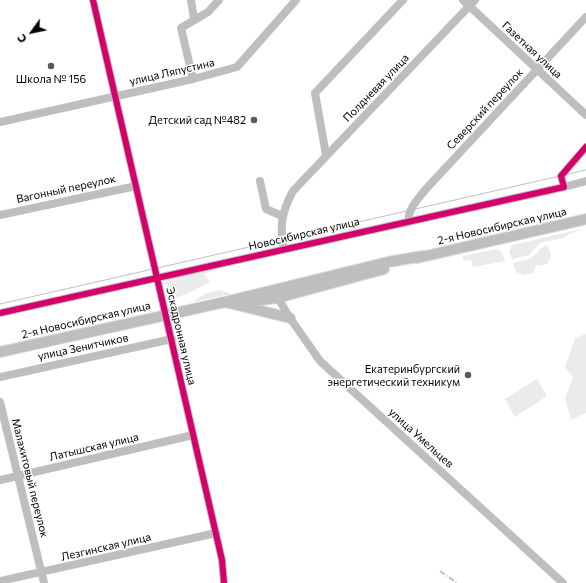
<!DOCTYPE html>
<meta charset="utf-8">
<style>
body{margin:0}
#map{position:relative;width:586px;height:583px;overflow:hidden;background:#fff;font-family:Commissioner,sans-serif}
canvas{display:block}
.north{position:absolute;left:12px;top:12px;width:40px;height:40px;-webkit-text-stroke:3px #fff;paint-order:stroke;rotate:237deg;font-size:11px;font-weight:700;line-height:16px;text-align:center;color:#000}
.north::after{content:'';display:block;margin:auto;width:14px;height:18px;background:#000;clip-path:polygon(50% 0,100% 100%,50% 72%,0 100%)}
</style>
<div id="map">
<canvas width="586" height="583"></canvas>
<div class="north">С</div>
</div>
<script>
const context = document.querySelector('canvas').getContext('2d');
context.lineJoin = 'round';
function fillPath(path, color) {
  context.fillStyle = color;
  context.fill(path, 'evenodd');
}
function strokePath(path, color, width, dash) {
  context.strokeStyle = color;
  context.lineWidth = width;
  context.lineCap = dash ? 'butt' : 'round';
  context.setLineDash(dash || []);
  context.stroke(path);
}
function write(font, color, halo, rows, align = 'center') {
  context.font = font + ' Commissioner,sans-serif';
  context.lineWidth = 3;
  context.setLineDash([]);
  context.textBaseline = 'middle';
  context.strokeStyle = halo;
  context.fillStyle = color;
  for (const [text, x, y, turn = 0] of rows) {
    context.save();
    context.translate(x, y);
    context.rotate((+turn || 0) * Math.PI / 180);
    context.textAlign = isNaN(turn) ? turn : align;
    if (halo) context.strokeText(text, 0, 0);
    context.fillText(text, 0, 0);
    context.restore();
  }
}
fillPath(new Path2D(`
 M586 228 571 233 563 238 540 243 529 255 512 259 509 252 512 245Z
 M545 245 548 246 551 255 548 263 540 266 536 265 534 273 524 275 516 272 513 263 530 259Z
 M497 249 502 253 505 261 473 267 471 260 464 261 462 256Z
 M215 269 217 270 204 274 210 283C196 288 185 296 170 300L165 280Z
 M219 290 232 294 193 302 204 294Z
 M586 334V413L571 420 565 399 573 377 565 367 575 338Z
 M537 379 547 396 515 417 505 399Z`), '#ebebeb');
const major = new Path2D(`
 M417 258 586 219
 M225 302 290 318
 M244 302 277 298 384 269
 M0 352 225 302 388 262 423 256`);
strokePath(major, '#dbdbdb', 12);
strokePath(new Path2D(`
 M93 0 222 560 224 583
 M191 0 194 19
 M463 0 586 115
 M193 79 181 28 208 12 219 0
 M0 122 193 79 237 67 296 0
 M326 155 315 93 403 0
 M260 181 266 209 282 216
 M564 187 586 181
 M0 215 136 186
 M409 220C407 210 419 198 425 190L586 17
 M284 249C279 227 282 211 293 191L475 0
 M275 293 290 318 320 361 563 583
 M0 313 564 187 561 176 586 147
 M0 377 172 339
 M0 402 44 583
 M0 480 193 435
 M0 581 216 533`), '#bebebe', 8);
strokePath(major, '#bebebe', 10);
strokePath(new Path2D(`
 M0 304 586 170`), '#bebebe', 1);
strokePath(new Path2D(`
 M440 571 457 583`), '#bebebe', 2, [6, 2, 1, 2]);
strokePath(new Path2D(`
 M93 0 222 560 224 583
 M0 313 564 187 561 176 586 147`), '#d6006c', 6);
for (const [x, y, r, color] of [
 [51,66,4,"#595959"],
 [254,120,4,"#595959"],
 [468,375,4,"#595959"]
]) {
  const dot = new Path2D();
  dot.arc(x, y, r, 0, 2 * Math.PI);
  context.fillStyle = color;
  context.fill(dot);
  strokePath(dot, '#fff', 1.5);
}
write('11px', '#000', '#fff', [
 ["Газетная улица",532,50,43],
 ["улица Ляпустина",172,72,-13],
 ["Полдневая улица",376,88,-46],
 ["Северский переулок",485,109,-47],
 ["Вагонный переулок",66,189,-12],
 ["2-я Новосибирская улица",502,226,-13],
 ["Новосибирская улица",304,234,-13],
 ["2-я Новосибирская улица",86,320,-13],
 ["Эскадронная улица",181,336,77],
 ["улица Зенитчиков",83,347,-12],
 ["улица Умельцев",421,438,42],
 ["Латышская улица",94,447,-13],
 ["Малахитовый переулок",30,478,76],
 ["Лезгинская улица",106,547,-13]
]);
write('11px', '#000', '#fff', [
 ["Школа № 156",51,79,"center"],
 ["Детский сад №482",246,120],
 ["Екатеринбургский",460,369],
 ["энергетический техникум",460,382]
], 'right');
</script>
